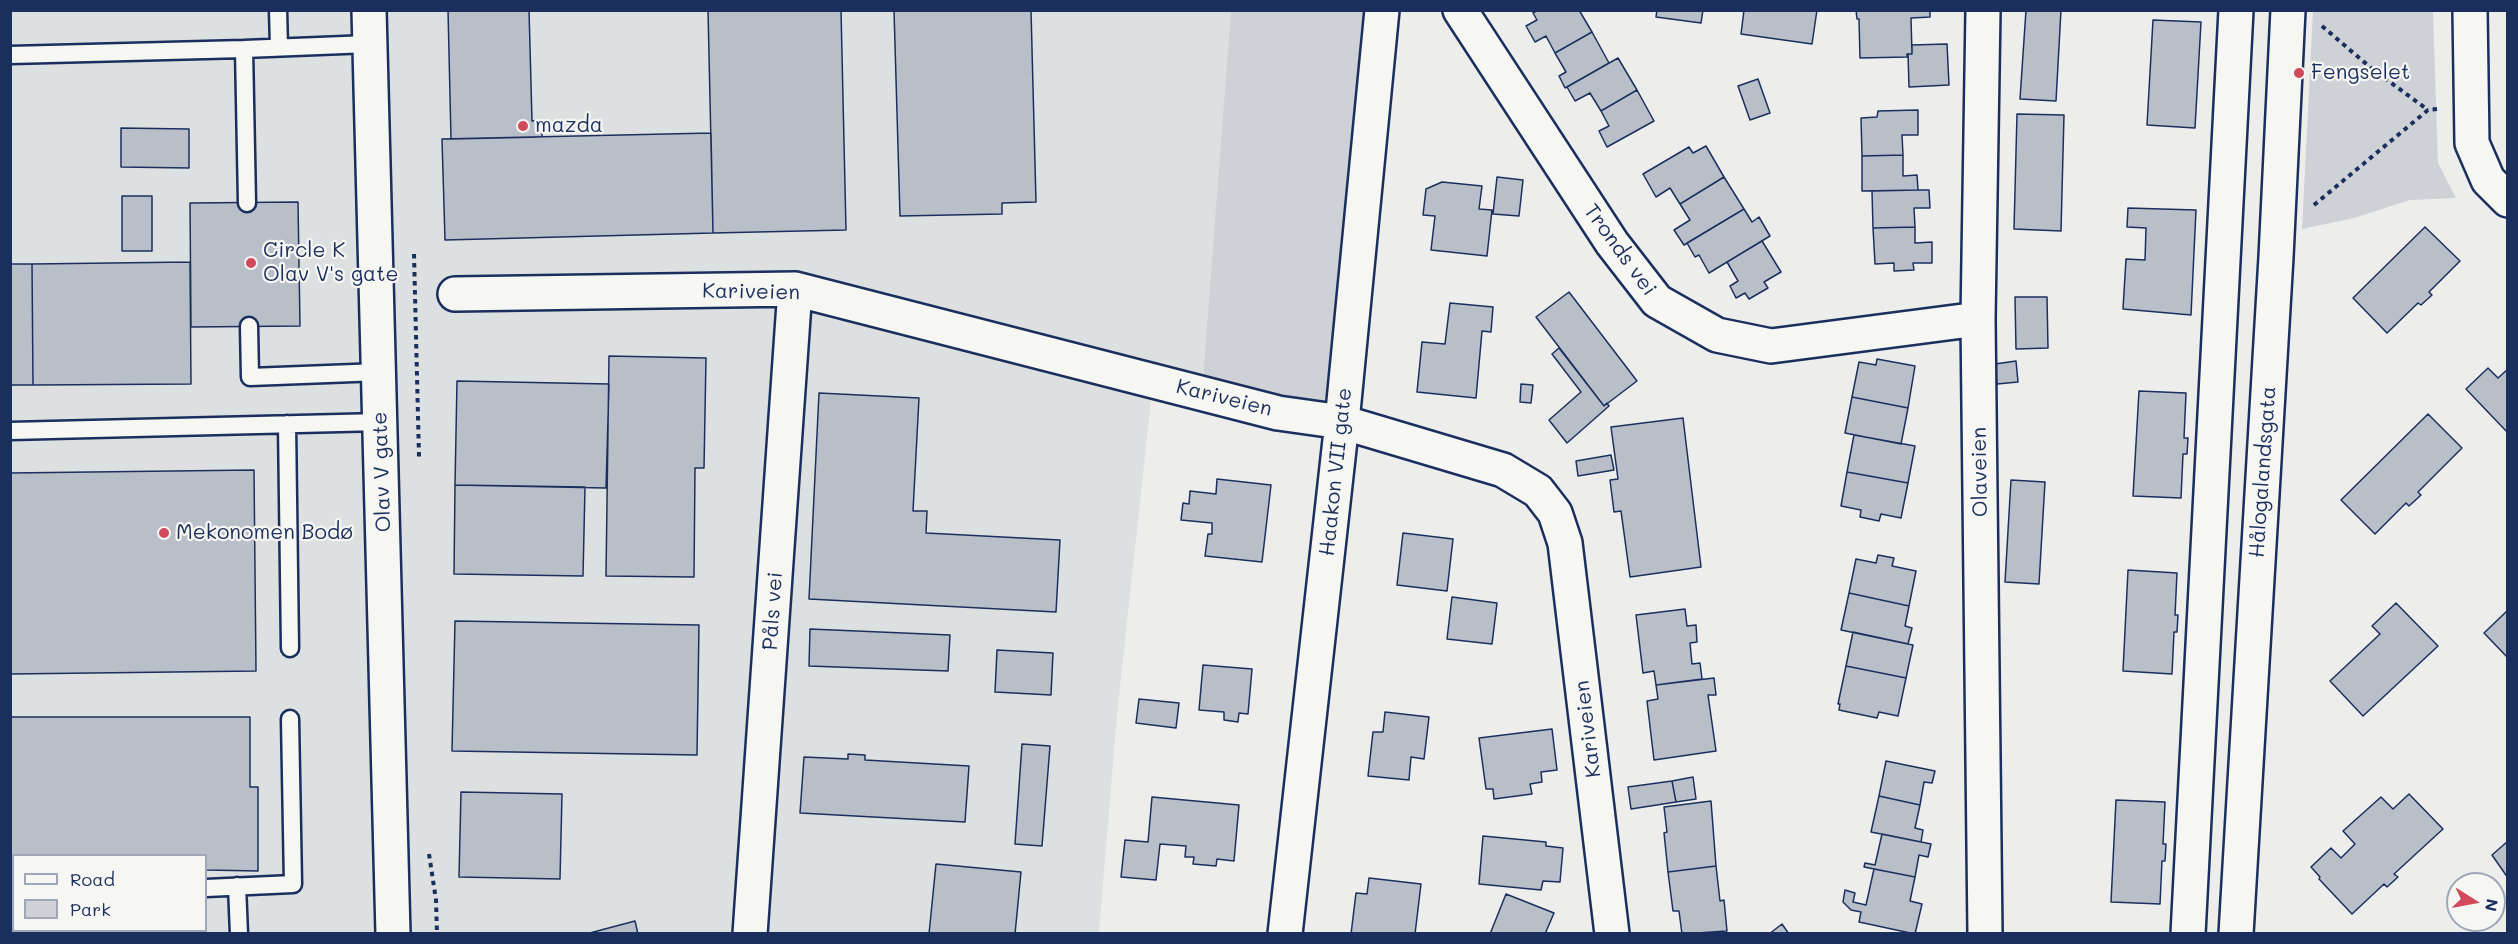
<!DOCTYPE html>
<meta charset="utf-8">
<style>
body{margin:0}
#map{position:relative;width:2518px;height:944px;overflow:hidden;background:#edeeec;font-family:Mali,sans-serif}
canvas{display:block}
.frame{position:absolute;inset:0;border:12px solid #1b2f5e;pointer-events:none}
.legend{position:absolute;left:12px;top:854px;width:195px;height:78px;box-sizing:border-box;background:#f6f6f2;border:2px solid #9ea6b7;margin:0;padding:8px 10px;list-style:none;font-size:18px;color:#1b2f5e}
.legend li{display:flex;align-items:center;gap:12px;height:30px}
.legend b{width:30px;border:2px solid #9ea6b7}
.north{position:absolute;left:2446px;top:872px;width:60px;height:60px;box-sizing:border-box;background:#f6f6f2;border:2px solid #9ea6b7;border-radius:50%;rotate:101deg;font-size:16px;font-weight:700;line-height:24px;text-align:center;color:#1b2f5e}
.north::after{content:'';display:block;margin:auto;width:21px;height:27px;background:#d1495b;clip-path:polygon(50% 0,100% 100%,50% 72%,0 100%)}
</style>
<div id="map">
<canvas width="2518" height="944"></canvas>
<div class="frame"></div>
<ul class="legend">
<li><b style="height:8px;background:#f6f6f2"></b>Road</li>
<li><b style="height:16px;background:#ced2d7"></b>Park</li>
</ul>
<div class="north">N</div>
</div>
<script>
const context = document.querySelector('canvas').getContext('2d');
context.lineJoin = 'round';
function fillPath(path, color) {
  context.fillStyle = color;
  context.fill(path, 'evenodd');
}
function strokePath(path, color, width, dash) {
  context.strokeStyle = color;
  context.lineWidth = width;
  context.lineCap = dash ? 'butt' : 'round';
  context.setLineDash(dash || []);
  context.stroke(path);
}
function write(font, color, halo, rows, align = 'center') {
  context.font = font + ' Mali,sans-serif';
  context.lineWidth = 4.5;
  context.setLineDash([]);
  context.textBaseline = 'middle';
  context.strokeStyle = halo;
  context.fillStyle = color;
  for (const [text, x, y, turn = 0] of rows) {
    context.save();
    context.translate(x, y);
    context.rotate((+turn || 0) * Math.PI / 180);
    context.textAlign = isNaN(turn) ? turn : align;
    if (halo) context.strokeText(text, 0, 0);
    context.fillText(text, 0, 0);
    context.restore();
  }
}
fillPath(new Path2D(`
 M10 11H1382L1342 422 1153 382 1117 715 1099 933H11ZM14 856H206V930H14Z`), '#dde0e1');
fillPath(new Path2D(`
 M1231 11H1380L1342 422 1202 393Z
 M2313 11H2433L2438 163 2456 198 2410 200 2354 218 2302 229Z`), '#ced2d7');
const building = new Path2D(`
 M448 10H529L532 121 542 120V137L451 139Z
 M708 10H841L846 230 713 233Z
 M894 10H1031L1036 202 1002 203V214L900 216Z
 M1538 10H1579L1592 32 1555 53 1546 36 1535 42 1526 26 1537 20 1533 13Z
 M1657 10H1703L1701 23 1656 17Z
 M1744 10H1817L1812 44 1741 34Z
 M1856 10H1930V17L1911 18 1912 54H1907V57L1860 58 1859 19H1857Z
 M2026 10H2061L2056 101 2020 99Z
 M2153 20 2201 22 2195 128 2147 125Z
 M1592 32 1609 63 1565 88 1559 76 1566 72 1555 53Z
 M1947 44 1949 85 1909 87 1908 54H1912V45Z
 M1618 58 1637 90 1601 111 1590 93 1575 101 1567 87Z
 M1758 79 1770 113 1750 120 1738 86Z
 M1637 90 1654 121 1607 147 1599 131 1609 126 1601 111Z
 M1918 110V135H1902L1903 155 1862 156 1861 118 1877 117 1878 111Z
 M2017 114 2064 115 2061 231 2014 229Z
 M121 128 189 129V168L121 167Z
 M711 133 713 233 445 240 442 139Z
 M1706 146 1724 177 1680 204 1670 188 1656 197 1643 174 1689 147 1693 153Z
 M1903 155V176L1917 175 1918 190 1862 191V156Z
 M1497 177 1523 180 1519 216 1493 214Z
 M1724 177 1744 209 1684 245 1674 230 1690 220 1680 204Z
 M1442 182 1482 186 1479 209 1492 210 1487 256 1431 250 1435 216 1423 215 1426 189Z
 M1918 190H1929L1930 208H1914L1915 227 1873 228 1872 191Z
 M122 196H152V251H122Z
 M298 202 300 326 191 327 190 203Z
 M2128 208 2196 210 2191 315 2123 309 2126 259 2145 260 2146 228 2127 227Z
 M1744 209 1752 222 1759 217 1770 236 1709 273 1699 255 1695 257 1687 243Z
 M1915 227V243L1932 242V263H1913L1914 270 1894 271V263L1875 264 1873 228Z
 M2425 227 2460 261 2429 292 2432 295 2421 305 2418 303 2387 333 2353 298Z
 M1762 241 1781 272 1764 282 1768 288 1749 299 1745 293 1736 298 1730 286 1738 281 1727 262Z
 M190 262 191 384 33 385 32 264Z
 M10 264H32L33 385H10Z
 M1569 292 1637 381 1604 406 1536 317Z
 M2015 297H2047L2048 348 2016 349Z
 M1450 303 1493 307 1491 332 1482 331 1476 398 1417 392 1422 342 1445 344Z
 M1559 348 1604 406 1607 403 1609 406 1567 443 1549 420 1581 392 1552 354Z
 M609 356 706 358 704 468H695L694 577 606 576Z
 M1877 359 1915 366 1908 408 1852 397 1859 362 1876 365Z
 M2016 361 2018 382 1997 384 1995 364Z
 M2488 368 2498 378 2508 369V433L2466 389Z
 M457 381 609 384 606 488 455 485Z
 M1521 384 1533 385 1531 403 1520 402Z
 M2139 391 2186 393 2184 438H2188L2187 454H2183L2181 498 2133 496Z
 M819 393 919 398 913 511H927L926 533 1060 540 1056 612 809 599Z
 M1852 397 1908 408 1901 444 1845 433Z
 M2428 414 2462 448 2418 492 2421 495 2409 506 2406 503 2375 534 2341 500Z
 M1683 418 1701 567 1630 577 1621 511 1614 512 1610 480 1618 479 1611 427Z
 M1854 435 1915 446 1908 483 1847 472Z
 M1611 455 1614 470 1578 476 1576 461Z
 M254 470 256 671 10 674V473Z
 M1847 472 1908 483 1901 518 1881 514 1879 521 1860 517 1861 510 1841 506Z
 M1217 479 1271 485 1262 562 1205 556 1208 534H1212V523L1181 520 1183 503 1189 504 1190 491 1216 494Z
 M2011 480 2045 482 2039 584 2005 582Z
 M455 485 585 487 583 576 454 574Z
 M1403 533 1453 539 1447 591 1397 585Z
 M1878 555 1894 558 1892 566 1916 571 1909 606 1849 593 1856 559 1876 563Z
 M2128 570 2177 573 2175 615H2178L2177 632H2174L2172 674 2123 671Z
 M1849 593 1909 606 1905 626 1912 628 1908 644 1841 630Z
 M1452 597 1497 603 1492 644 1447 639Z
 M2396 603 2438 646 2363 716 2330 681 2380 634 2372 626Z
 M1685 609 1687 626 1696 625 1697 642 1690 643 1692 664 1700 663 1702 679 1656 685 1654 671 1643 673 1636 615Z
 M2508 610V658L2484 633Z
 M455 621 699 625 697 755 452 751Z
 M810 629 950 635 948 671 809 666Z
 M1853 632 1913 645 1906 678 1846 666Z
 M997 650 1053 653 1051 695 995 692Z
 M1203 665 1252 669 1248 714 1239 713 1238 722 1224 720V712L1199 710Z
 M1846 666 1906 678 1898 716 1879 712 1877 718 1839 710 1840 704H1838Z
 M1714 678 1716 695H1708L1716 751 1654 760 1647 701 1658 699 1656 685Z
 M1139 699 1179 703 1176 728 1136 723Z
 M1385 712 1429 717 1424 759 1411 757 1409 780 1368 776 1373 732H1383Z
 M10 717H250V787H258V871L206 870V856H14V870H10Z
 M1552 729 1557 770 1541 772 1542 782 1530 784 1532 794 1494 799 1493 789H1486L1479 738Z
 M1022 744 1050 746 1042 846 1015 844Z
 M848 754 865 755V760L969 766 965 822 800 813 804 757 848 759Z
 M1886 761 1935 771 1932 783 1924 782 1920 805 1879 796Z
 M1693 777 1696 799 1676 802 1672 781Z
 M1672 781 1676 802 1631 809 1628 787Z
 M461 792 562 794 560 879 459 877Z
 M2409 794 2443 829 2394 874 2398 877 2387 887 2384 884 2352 914 2319 879 2320 877 2311 867 2331 848 2341 858 2355 844 2343 831 2381 797 2393 809Z
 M1879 796 1920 805 1915 828 1923 830 1921 842 1871 832Z
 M1152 797 1239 805 1234 861 1217 859 1216 866 1193 864 1194 857H1185L1186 846 1160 844 1156 880 1121 877 1125 840 1148 842Z
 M2116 800 2165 802 2163 844H2166L2165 861H2162L2160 904 2111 902Z
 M1711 801 1716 866 1668 872 1664 833 1667 832 1664 807Z
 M1882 834 1931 844 1928 857 1919 855 1915 877 1864 867 1865 863 1875 865Z
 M1483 836 1546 842V846L1563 848 1560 882 1543 881 1541 890 1479 884Z
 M2508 841V878L2492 855Z
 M936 864 1021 872 1015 934H929Z
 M1716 866 1720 901 1724 900 1727 931 1682 934 1679 911H1673L1668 872Z
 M1874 869 1915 877 1910 901 1922 904 1915 934 1859 922 1861 912 1851 910 1843 902 1845 890 1855 893 1853 902 1866 905Z
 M1369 878 1421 884 1415 934H1351L1356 893 1367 894Z
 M1506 894 1554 913 1545 934H1490Z
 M635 921 638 934H586Z
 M1782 924 1789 934H1769Z`);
fillPath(building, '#b9bfc8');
strokePath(building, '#1b2f5e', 1.5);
const service = new Path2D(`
 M278 10 279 47
 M10 55 244 49
 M247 203 244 49 369 44
 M249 326 250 377 380 372
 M287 424 290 648
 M10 431 381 422
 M237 886 239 934
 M206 888 293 884 290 719
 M10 898H14`);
const minor = new Path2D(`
 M1460 10 1612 243 1657 301 1717 335 1771 346 1978 319
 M1983 10 1978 319 1985 934
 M2470 10 2472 143 2488 180 2508 200
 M455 294 795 289 1278 413 1342 422 1503 470 1538 491 1555 513 1565 543 1612 934
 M750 934 795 289
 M1285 934 1342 422 1382 10`);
const tertiary = new Path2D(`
 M2188 934 2236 10
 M2236 934 2276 257 2288 10`);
const trunk = new Path2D(`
 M369 10 393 934`);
strokePath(service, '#1b2f5e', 21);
strokePath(minor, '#1b2f5e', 38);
strokePath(tertiary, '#1b2f5e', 38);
strokePath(trunk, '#1b2f5e', 38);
strokePath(new Path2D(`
 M2322 26 2371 68 2428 110
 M2314 205 2428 110 2437 109
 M414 254 419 457
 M429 854 436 900 437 934`), '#1b2f5e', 4, [4.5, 4.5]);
strokePath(service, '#f6f6f2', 16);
strokePath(minor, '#f6f6f2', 33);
strokePath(tertiary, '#f6f6f2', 33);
strokePath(trunk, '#f6f6f2', 33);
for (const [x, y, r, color] of [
 [2299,73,6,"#d1495b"],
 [523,126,6,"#d1495b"],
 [251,263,6,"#d1495b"],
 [164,533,6,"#d1495b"]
]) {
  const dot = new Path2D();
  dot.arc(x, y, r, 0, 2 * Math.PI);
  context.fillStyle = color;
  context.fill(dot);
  strokePath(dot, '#f6f6f2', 2);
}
write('21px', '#1b2f5e', '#f6f6f2', [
 ["Fengselet",2311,73],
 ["mazda",535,126],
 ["Circle K",263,251],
 ["Olav V's gate",263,275],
 ["Mekonomen Bodø",176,533]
], 'left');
write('21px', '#1b2f5e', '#f6f6f2', [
 ["Tronds vei",1620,250,54],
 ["Kariveien",751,292,1],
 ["Kariveien",1224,398,14],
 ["Olav V gate",382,472,-92],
 ["Haakon VII gate",1336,472,-84],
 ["Olaveien",1980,472,-91],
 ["Hålogalandsgata",2263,472,-86],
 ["Påls vei",773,611,-86],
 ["Kariveien",1588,729,-97]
]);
</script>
